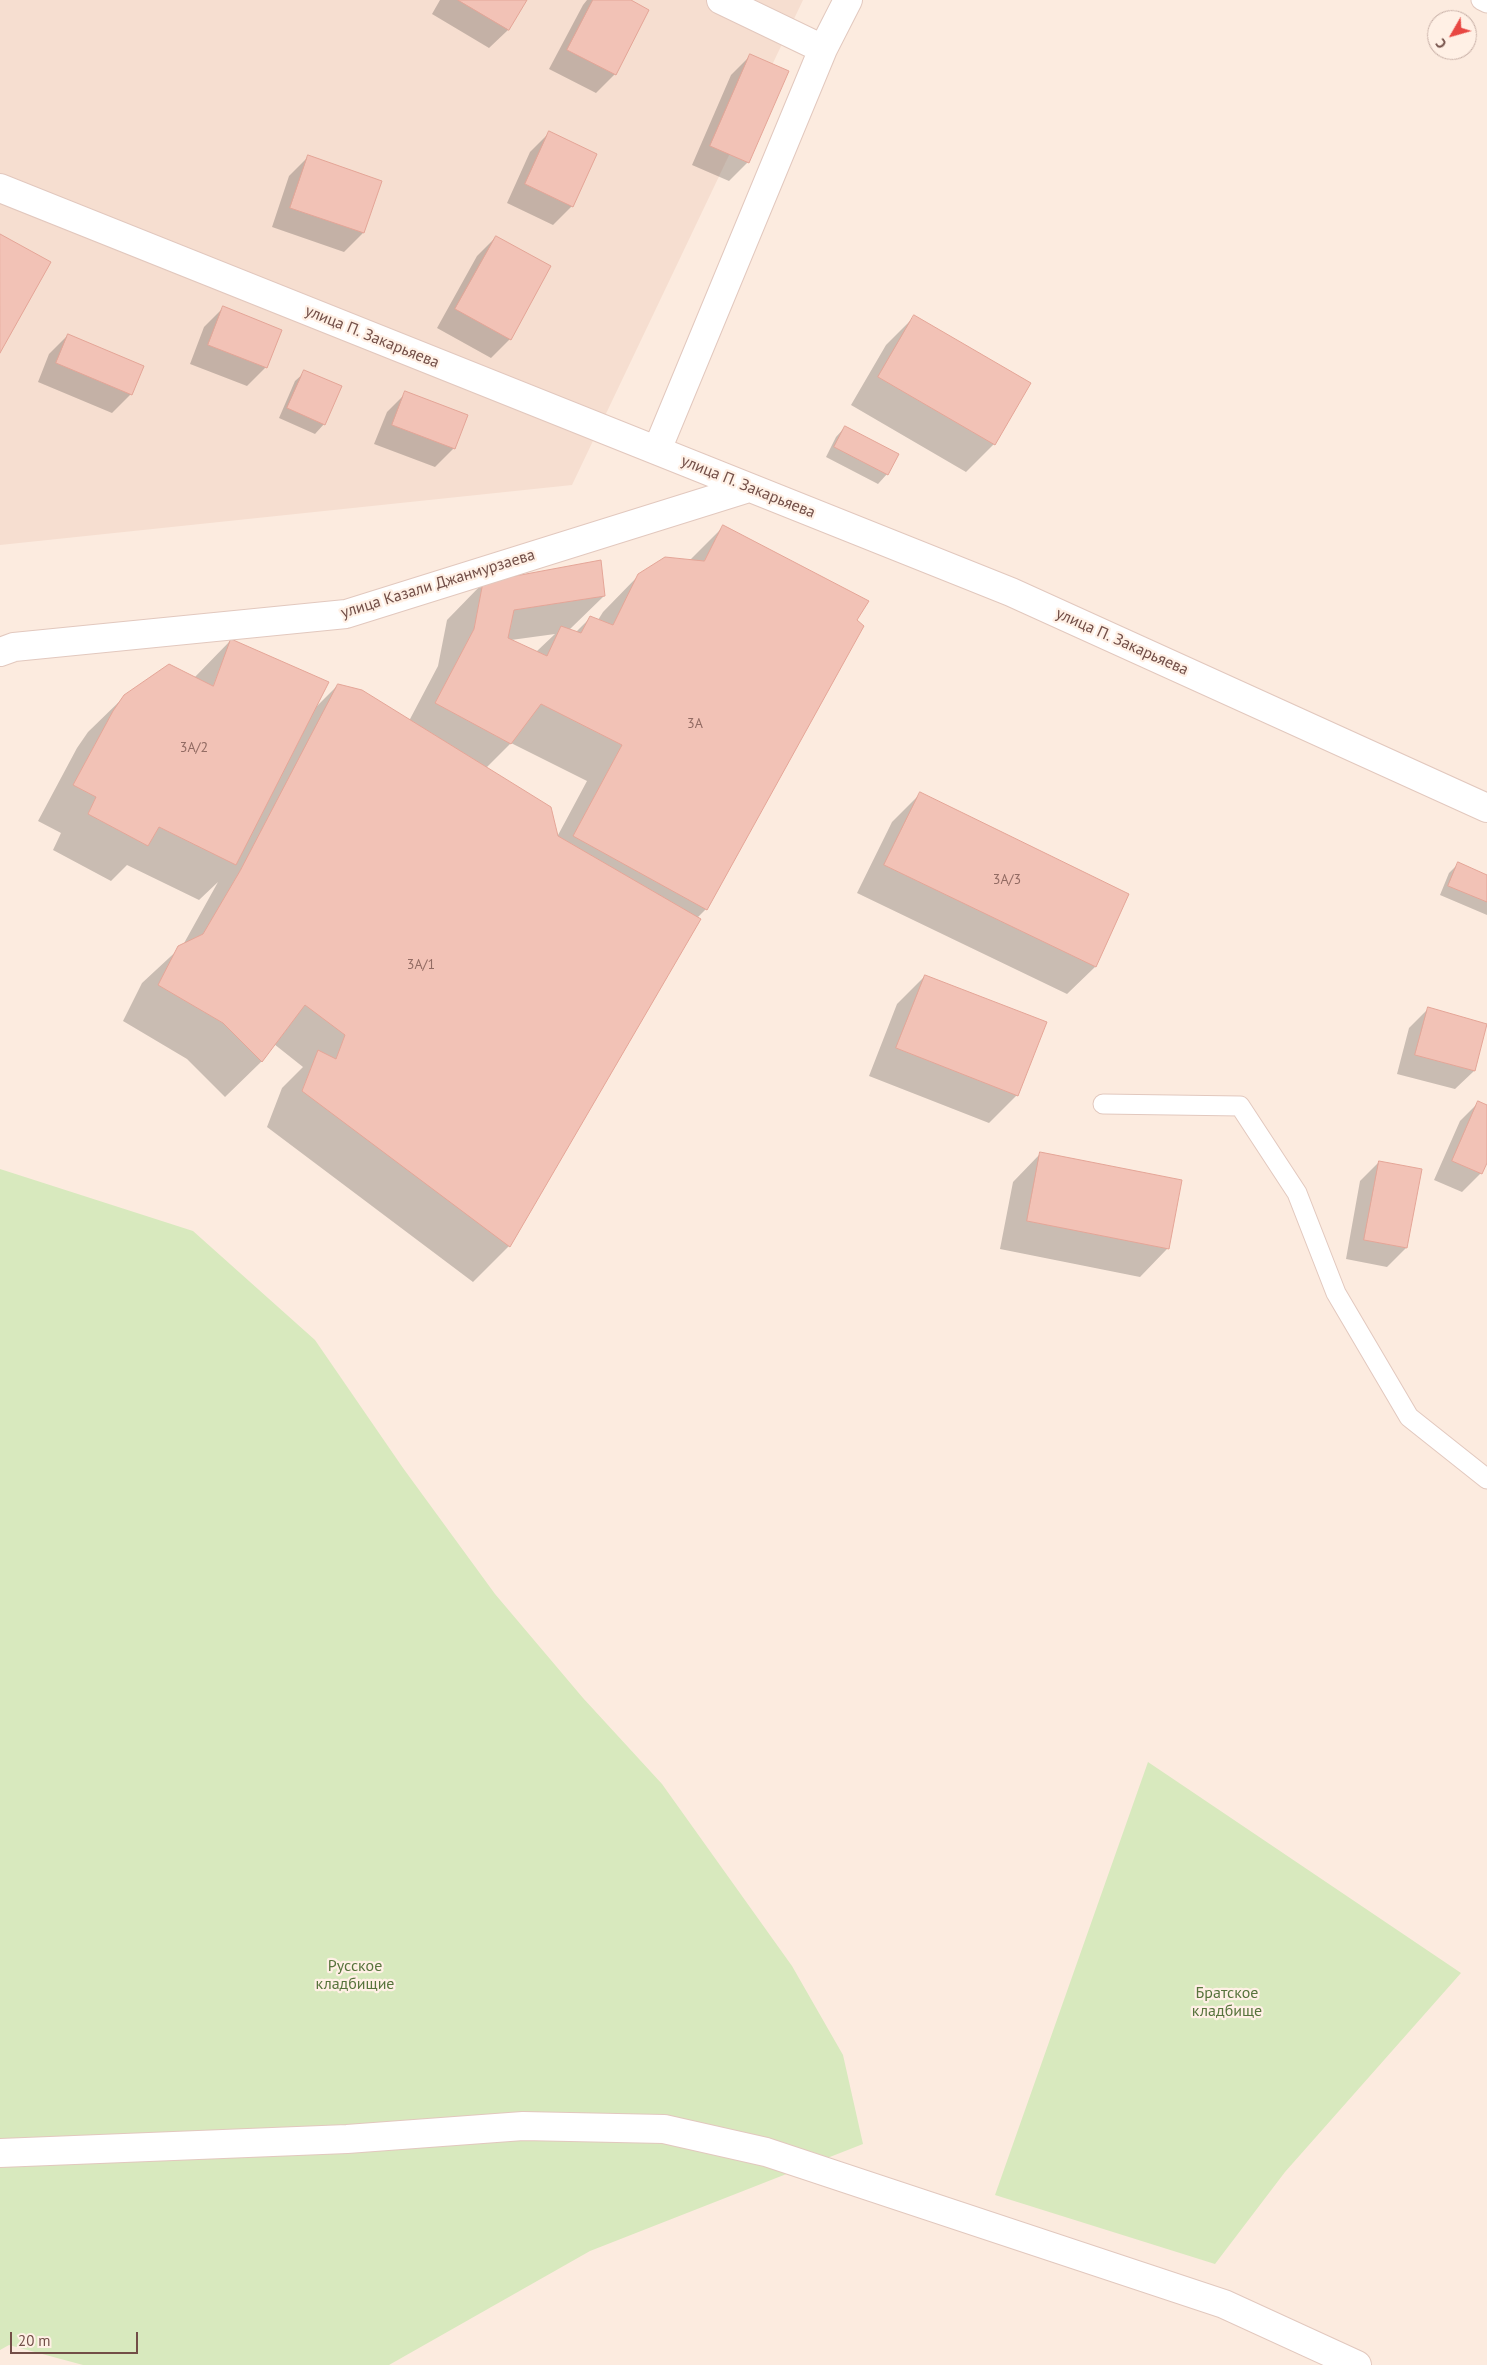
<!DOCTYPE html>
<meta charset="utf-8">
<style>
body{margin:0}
#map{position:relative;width:1487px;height:2365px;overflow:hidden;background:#fcebdf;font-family:"PT Sans",sans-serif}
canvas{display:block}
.north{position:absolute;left:1427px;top:10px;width:50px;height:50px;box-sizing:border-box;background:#fff0e5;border:1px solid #c7afa6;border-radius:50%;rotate:232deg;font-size:14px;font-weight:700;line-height:20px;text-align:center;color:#724e47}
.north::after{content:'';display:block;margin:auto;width:18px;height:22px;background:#e84742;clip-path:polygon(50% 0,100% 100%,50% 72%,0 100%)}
.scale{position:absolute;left:10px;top:2332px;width:128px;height:22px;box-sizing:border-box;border:2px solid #724e47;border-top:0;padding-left:6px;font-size:15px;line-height:18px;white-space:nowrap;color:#724e47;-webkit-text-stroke:4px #fff0e5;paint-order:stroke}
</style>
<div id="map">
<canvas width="1487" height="2365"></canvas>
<div class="north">С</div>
<div class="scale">20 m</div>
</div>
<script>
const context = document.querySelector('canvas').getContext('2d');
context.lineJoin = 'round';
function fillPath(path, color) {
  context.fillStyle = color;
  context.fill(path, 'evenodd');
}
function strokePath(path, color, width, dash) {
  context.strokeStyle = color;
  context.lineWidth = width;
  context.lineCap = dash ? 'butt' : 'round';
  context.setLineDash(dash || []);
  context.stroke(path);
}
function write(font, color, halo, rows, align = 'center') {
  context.font = font + ' "PT Sans",sans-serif';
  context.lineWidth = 4.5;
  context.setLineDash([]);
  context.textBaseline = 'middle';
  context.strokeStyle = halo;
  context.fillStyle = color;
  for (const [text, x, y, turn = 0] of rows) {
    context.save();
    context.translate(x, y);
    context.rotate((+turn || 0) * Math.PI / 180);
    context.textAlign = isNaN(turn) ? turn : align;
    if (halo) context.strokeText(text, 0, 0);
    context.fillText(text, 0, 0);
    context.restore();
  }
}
fillPath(new Path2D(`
 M0 0H803L572 485 0 545Z`), '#f6ded0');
fillPath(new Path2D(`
 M0 1169 193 1231 315 1340 403 1468 495 1594 583 1698 662 1784 792 1966 843 2055 863 2144 590 2251 389 2365H83L9 2345 0 2350Z
 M1148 1762 1461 1973 1285 2172 1215 2264 995 2195Z`), '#d8e9be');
fillPath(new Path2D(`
 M440 0H525L508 30 489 48 432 14Z
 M587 0H629L615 74 596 93 549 69 583 5Z
 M750 56 748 162 729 181 692 165 731 75Z
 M549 133 572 206 553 225 507 203 530 152Z
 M308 157 380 182 363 233 344 252 272 227 289 176Z
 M496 237 510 339 491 358 437 328 477 256Z
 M223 308 266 367 247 386 190 364 204 327Z
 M914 317 994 444 966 472 851 405 886 345Z
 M68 335 131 394 112 413 38 382 49 354Z
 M305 372 324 424 315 434 279 418 295 381Z
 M406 393 454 448 435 467 374 444 387 412Z
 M845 427 887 474 878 484 826 457 836 437Z
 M723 527 856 620 706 909 697 918 509 1246 473 1282 267 1127 282 1088 303 1067 274 1044 261 1062 225 1097 187 1059 123 1021 142 983 183 945 218 882 199 900 127 865 111 881 53 850 61 833 38 821 77 748 88 732 125 696 194 678 231 640 316 707 338 685 409 721 438 666 447 620 483 583 604 596 569 630 576 632 591 617 598 620 603 612 639 575 689 561ZM555 634 536 652 511 640ZM511 743 587 781 557 837 486 768Z
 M920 794 1095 967 1067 994 857 893 892 822Z
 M1459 863 1487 876V915L1440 895 1449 873Z
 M925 976 1017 1095 989 1123 869 1076 897 1004Z
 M1428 1009 1474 1071 1455 1089 1397 1074 1409 1028Z
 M1479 1102 1487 1106V1160L1481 1173 1462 1192 1434 1180 1460 1121Z
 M1040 1154 1167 1249 1140 1277 1000 1249 1013 1182Z
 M1379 1162 1406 1248 1387 1267 1346 1259 1360 1181Z`), '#0003');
const building = new Path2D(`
 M458 0H527L509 30Z
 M593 0H631L649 10 616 75 567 50Z
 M750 54 789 71 749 163 710 146Z
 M549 131 597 154 573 207 525 184Z
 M308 155 382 181 364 233 290 208Z
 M0 234 51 262 0 353Z
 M496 236 551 266 511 340 455 309Z
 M223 306 282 330 267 368 208 345Z
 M914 315 1031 383 995 445 878 377Z
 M68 334 144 366 132 395 56 363Z
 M304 370 342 386 325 425 287 408Z
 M405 391 468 415 455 449 392 425Z
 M845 426 899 454 888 475 834 447Z
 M723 525 869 601 857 620 864 626 707 910 573 836 622 745 541 704 511 744 435 703 474 629 483 582 601 560 605 596 514 610 508 638 547 656 561 626 581 633 590 616 613 625 638 574 665 557 704 561Z
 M231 639 329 682 236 865 159 827 148 846 88 814 96 797 73 785 113 711 124 695 169 664 213 686Z
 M338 684 362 690 551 807 558 836 701 919 510 1247 302 1091 318 1050 336 1059 345 1035 305 1005 262 1062 223 1023 158 985 178 946 203 934 240 871Z
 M920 792 1129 894 1096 967 884 865Z
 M1458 862 1487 875V902L1448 886Z
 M925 975 1047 1022 1018 1096 896 1048Z
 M1428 1007 1487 1024 1475 1071 1415 1055Z
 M1478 1101 1487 1105V1163L1482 1174 1452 1161Z
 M1040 1152 1182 1180 1169 1249 1027 1221Z
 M1379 1161 1422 1169 1407 1248 1364 1240Z`);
fillPath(building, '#f2c2b6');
strokePath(building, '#e4a597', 1);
const lane = new Path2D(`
 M1481 0 1487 3
 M1103 1104 1240 1106 1297 1193 1336 1293 1409 1417 1487 1479`);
const street = new Path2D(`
 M721 0 823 49
 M0 188 1011 592 1487 808
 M657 450 823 49 848 0
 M0 652 14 647 346 614 749 488
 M0 2153 347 2139 523 2126 664 2129 766 2152 1224 2304 1357 2365`);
strokePath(lane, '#e2c8be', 21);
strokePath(street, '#e2c8be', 30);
strokePath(lane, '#fff', 19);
strokePath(street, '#fff', 28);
write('14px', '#926b63', null, [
 ["3А",695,724],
 ["3А/2",194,748],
 ["3А/3",1007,880],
 ["3А/1",421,965]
]);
write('16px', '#724e47', '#fff0e5', [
 ["улица П. Закарьяева",372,337,22],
 ["улица П. Закарьяева",748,487,22],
 ["улица Казали Джанмурзаева",438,584,-17],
 ["улица П. Закарьяева",1122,642,24]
]);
write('16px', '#57733c', '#fff0e5', [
 ["Русское",355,1966],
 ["кладбищие",355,1984],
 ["Братское",1227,1993],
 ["кладбище",1227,2011]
]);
</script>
